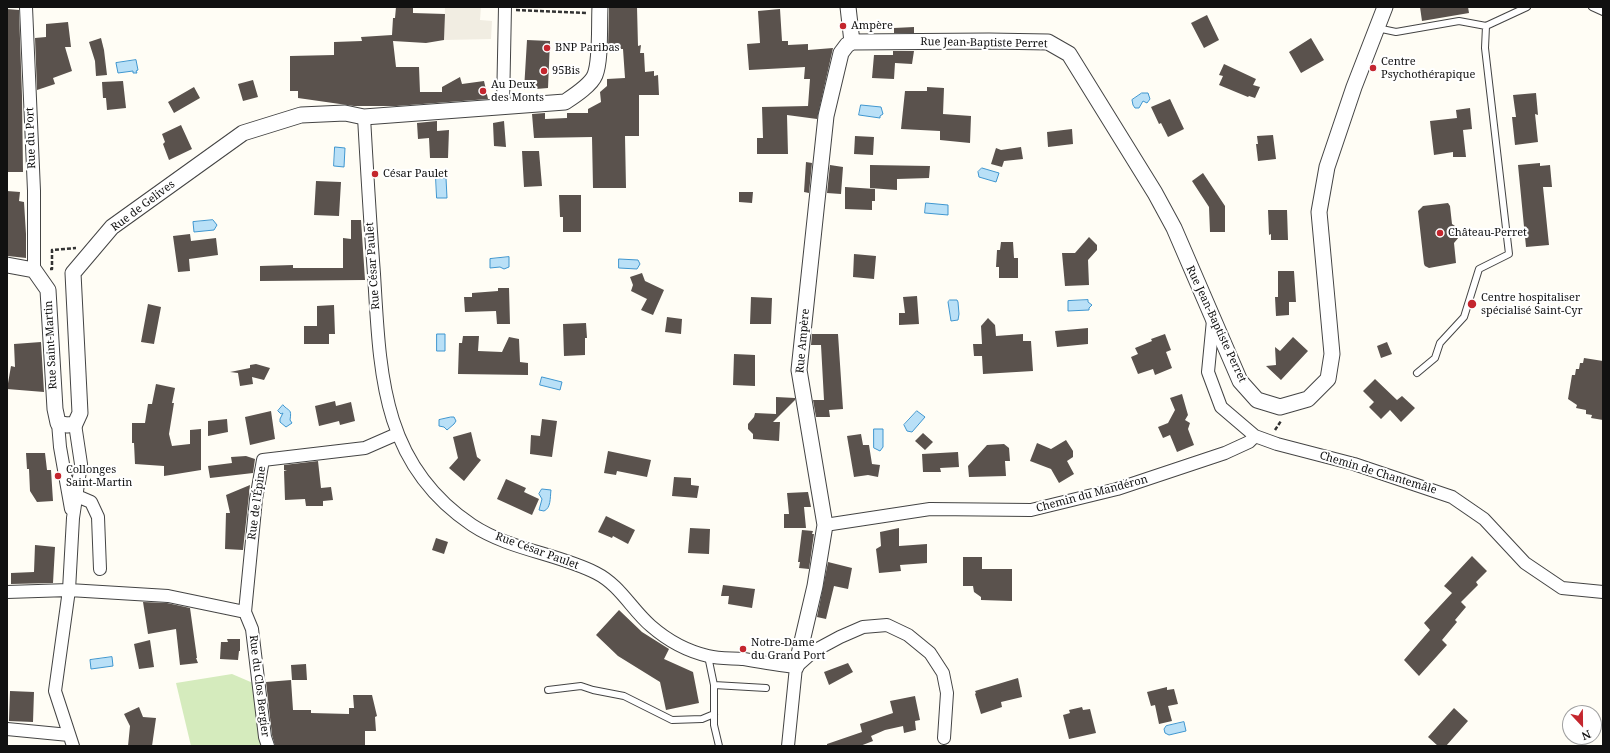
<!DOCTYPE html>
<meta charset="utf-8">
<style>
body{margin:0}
#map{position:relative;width:1610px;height:753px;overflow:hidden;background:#fffdf5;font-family:"Noto Serif",serif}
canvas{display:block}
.frame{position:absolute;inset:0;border:8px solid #111;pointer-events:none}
.north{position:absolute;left:1562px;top:705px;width:40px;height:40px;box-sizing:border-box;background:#fff;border:1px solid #a0a0a0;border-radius:50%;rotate:158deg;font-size:11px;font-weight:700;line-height:16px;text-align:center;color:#111}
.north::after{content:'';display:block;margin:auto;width:14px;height:18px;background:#c4262e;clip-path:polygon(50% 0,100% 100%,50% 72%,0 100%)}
</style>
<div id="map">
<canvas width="1610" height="753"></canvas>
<div class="frame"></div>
<div class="north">N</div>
</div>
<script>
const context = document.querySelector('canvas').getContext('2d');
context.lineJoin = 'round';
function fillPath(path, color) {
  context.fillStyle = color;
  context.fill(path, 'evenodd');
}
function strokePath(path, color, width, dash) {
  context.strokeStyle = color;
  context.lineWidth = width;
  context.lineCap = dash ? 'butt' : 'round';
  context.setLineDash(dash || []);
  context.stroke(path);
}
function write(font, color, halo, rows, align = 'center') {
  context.font = font + ' "Noto Serif",serif';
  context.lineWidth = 4;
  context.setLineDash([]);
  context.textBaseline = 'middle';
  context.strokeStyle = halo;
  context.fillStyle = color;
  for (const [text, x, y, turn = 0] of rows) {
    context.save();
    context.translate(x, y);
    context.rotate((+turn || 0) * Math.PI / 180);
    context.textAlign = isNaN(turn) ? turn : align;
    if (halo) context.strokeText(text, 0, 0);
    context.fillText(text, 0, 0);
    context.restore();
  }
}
fillPath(new Path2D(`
 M232 674 253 683 262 746H191L176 683Z`), '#d5ebbd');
fillPath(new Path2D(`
 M445 7H481L480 20 492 21 491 39 444 40Z`), '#f1ede2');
const water = new Path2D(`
 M136 60 138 70 136 71 137 73H133V71L118 73 116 63Z
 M1142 93H1148L1150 99 1147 103 1143 101 1139 108H1135L1133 105 1132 100Z
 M861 105 881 107 883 114 880 116V118L859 115Z
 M335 147 345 148 344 167 334 166Z
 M982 168 999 173 996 182 979 177 978 172Z
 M436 178H446L447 198H437Z
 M926 203 948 205V215L925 213Z
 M213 220 217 225 214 230 194 232 193 222Z
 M509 257V267L504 269 500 267 490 268V259Z
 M619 259 638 260 640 264 637 269 619 268Z
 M950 300H957L958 302 959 314 958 320 951 321 948 302Z
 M1088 300V302L1092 305 1089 308V310L1068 311V301Z
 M437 334H445V351H437Z
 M542 377 562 382 560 390 540 385Z
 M283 405C289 412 292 408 290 420L292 423 286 427 280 422V419L283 413 281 414 278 411Z
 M917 411 925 417 912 432 907 431 904 425Z
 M451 417H454L456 421 454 424 447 430 444 427 439 426V420Z
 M874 429H883V447L880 451 874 448Z
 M542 489 551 490C550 498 551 508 544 511L539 510 542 499 539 494Z
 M112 657 113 666 91 669 90 660Z
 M1184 722 1186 731 1169 735 1165 733 1164 729 1166 726Z`);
fillPath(water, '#b9e0f7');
strokePath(water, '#3f96cf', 1);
fillPath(new Path2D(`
 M396 7H413V13L445 14 444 40 426 43 393 41 396 67H419L420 92H442V87L460 77 462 84 484 81 488 99 396 106H354L298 98V91H290V56L334 55V42L362 41 361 37 392 35 393 18H395Z
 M609 7H637L638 46 641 45 640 53H644L645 72 654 71V76L658 75 659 95H639V136H625L626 188H593L592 137 534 138 532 114 545 113V119L567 118V113H588V109L601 102 600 92 607 86V79L625 78 623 49H608Z
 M1420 7H1468L1469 13 1422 21Z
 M7 9 19 10 22 96 23 172H7Z
 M780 9 782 41H788V45L808 44V50L833 48 817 119 787 115 788 154H757V138H763L762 107 808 106 810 79H804L805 67 749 70 747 44 760 43 758 11Z
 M1207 15 1219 40 1204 48 1191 23Z
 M68 22 71 47H65L72 71 53 78 55 84 37 90 35 38 46 37V24Z
 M914 27V33H894V28Z
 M101 38 104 50 107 75 96 76 95 61 89 42Z
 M1311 38 1324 60 1301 73 1289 52Z
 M527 40 550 41 548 88 524 90Z
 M893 51H914L912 64 895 63 894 79 872 78 874 55H893Z
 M1224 64 1256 79 1253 85 1260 87 1255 98 1249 96 1248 97 1219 85 1223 76 1219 75Z
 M253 80 258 97 243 101 238 84Z
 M123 81 126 108 107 110 106 98H103L102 82Z
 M194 87 200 98 174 113 168 102Z
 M927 87 944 88 943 114 971 116 970 143 940 140V131L901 129 905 91H927Z
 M1536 93 1538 115 1535 114 1538 142 1515 145 1512 117H1516L1513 95Z
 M1170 99 1184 129 1168 137 1161 123 1159 124 1151 107Z
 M1470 108 1472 129 1463 130 1466 157H1453V152L1434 155 1430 121 1457 118 1456 110Z
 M437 121V131L449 130 448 158H430L429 138 418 139 417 123Z
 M504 121 506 147 494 146 493 123Z
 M181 125 192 149 169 160 163 144 165 142 162 134Z
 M1072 129 1073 144 1048 147 1047 132Z
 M1273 135 1276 159 1258 161 1256 144H1258L1257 136Z
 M855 136 874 137 873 155 854 154Z
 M1021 147 1023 159 1004 161 1002 167 991 164 996 148 1001 150Z
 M522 151H539L542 186 524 187Z
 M806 162 812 163 809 193 804 192Z
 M1540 163V166L1550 165 1552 187H1543L1549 245 1526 247 1518 165Z
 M830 165 843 167 841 194 827 193Z
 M870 165 930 166 929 178 897 179V190L870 188Z
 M1203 173 1225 206V232H1210L1209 207 1192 181Z
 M316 181 341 182 339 216 314 215Z
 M845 187 875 189V201H872V210L845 209Z
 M7 191 20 192 19 201 24 202 26 234V258L8 256Z
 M739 192H753L752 203 739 202Z
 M559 195H581V232H563V217H560Z
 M1448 203 1450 206 1452 224 1458 228 1459 237 1454 243 1456 263 1429 268 1425 266 1424 264 1418 211 1423 206Z
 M1268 210H1287L1288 240H1271V234L1269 235Z
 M351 220H361L365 280 260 281V266L293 265V268H343V238L351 239Z
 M190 234 191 241 216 238 218 255 189 259 190 271 178 272 173 236Z
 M1089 237 1097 245V250L1088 260 1089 285 1065 286 1062 253H1075Z
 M1001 242H1013L1014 258H1018V278H999V267H996L997 250H1000Z
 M854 254 876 256 874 279 853 277Z
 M1278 271H1294L1296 302H1289V315L1276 316 1275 297H1278Z
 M642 273 645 281 664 290 653 315 641 310 647 299 631 291 633 285 630 277Z
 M498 288H509L510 324H497L496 311 465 312 464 297H472V293L498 291Z
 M917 296 919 324 899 325V313H905L903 297Z
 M751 297 772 298 771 324H750Z
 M148 304 161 307 154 344 141 342Z
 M334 305 335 334H329V344H304V326H317V306Z
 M667 317 682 319 681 334 665 332Z
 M988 318 995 325 996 336 1023 334V341H1031L1033 371 983 374 982 356H974L973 344H982L981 326Z
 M586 323 587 338H585V355L564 356 563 324Z
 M1088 328V344L1057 347 1055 331Z
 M812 334H838L843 409 829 410 830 417H816L813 400H824L821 345H811Z
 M1165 334 1171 350 1166 352 1172 368 1155 375 1153 369 1138 374 1131 357 1138 354 1135 348 1152 341 1151 339Z
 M463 336H479L478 351 502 352 509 337 519 339 520 362 528 363V375L458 374 459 343H462Z
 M1293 337 1308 351 1281 380 1266 366 1276 365 1275 347 1280 351Z
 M41 342 44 392 7 389 11 366 15 367 14 344Z
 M1387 342 1392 354 1381 358 1377 346Z
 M734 354 755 355V386L733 385Z
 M1584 358 1603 361V420L1591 418 1592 415 1586 414V410L1576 408 1577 405 1568 399 1572 375H1575L1576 369H1579L1580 363H1583Z
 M256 364 270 368 264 380 252 377 253 384 240 386 238 373 230 372 250 368V365Z
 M1375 379 1397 400 1402 396 1415 408 1401 422 1390 410 1381 419 1369 407 1374 402 1363 391Z
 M156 384 175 388 172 403H174L169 434 172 446 190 444V430L201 429V470L164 476V466L135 464 134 443H132V423H145L148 404H152Z
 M1182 394 1188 415 1185 420 1190 423 1188 429 1194 445 1177 452 1170 435 1163 438 1158 427 1168 423 1175 410 1170 398Z
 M776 397 795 398V400L773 422H780L779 441 753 439V434L748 429V424L754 417 755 413 776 414Z
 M335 401 336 406 351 402 355 421 340 425 339 421 319 426 315 406Z
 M271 411 275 439 250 445 245 417Z
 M227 419 228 432 208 436V421Z
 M542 419 557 421 552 457 530 454 531 435 540 436Z
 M471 432 477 457 481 460 464 481 449 468 458 458 453 437Z
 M923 433 933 442 925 450 915 441Z
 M861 434 863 445H869L872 464 880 465 878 477 868 475 854 477 847 436Z
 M1066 440 1073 451V457L1067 461 1074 474 1059 483 1051 469 1030 461 1037 443 1051 449Z
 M1004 444 1009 448 1010 461H1005L1006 476 969 477 968 466 987 445Z
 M608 451 651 460 647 477 617 471 616 475 604 473Z
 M958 452 959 467 940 468 941 472H923L922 454Z
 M26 453H45L47 470H51L53 501 37 502 30 491 29 469H27Z
 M246 456 255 459 253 473 210 478 208 466 232 463 231 457Z
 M318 461 321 488 331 487 333 500 323 501V506H306L305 499 285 500 284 471 287 470H284V465Z
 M674 477 691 478V485L699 486 697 498 672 496Z
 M506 479 526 488 524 492 539 499 532 515 497 499Z
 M250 485 243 550 225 549 226 513H230L226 495Z
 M808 492 811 507H804L806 528H784V514H789L787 493Z
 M606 516 635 530 628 544 613 536 612 538 598 532Z
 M690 528 710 529 709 554 688 553Z
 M899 528V546L927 544V563L900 565 901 571 879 573 876 549 881 546 880 532Z
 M802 530 813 531 812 534H814L809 569 799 568 800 562H798Z
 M436 538 448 542 444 554 432 550Z
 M35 545 55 547 53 583 11 584V573L34 572Z
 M1472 556 1487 571 1476 582 1478 585 1461 602 1466 607 1455 620 1457 622 1442 640 1447 645 1419 676 1404 660 1430 630 1424 623 1452 593 1444 586Z
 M963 557H982V569H1012V601L981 600V597L974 592 973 586H963Z
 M828 562 852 568 848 589 834 586 826 619 817 617Z
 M723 585 755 589 752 608 728 604 729 596H721Z
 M143 602 167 603 190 608 197 658H196L198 663 180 665 176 629 148 634Z
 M619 610 642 632 669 649 664 659 693 672 699 703 666 710 660 682 618 656 596 635Z
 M227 639H240V651H239L238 660 220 659 221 642H228Z
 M150 640 154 667 139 669 134 644Z
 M848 663 853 672 829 685 824 672Z
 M306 664 307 680H292L291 665Z
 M1018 678 1022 697 1001 702 1002 707 981 714 975 694 976 693 975 691Z
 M291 680 293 710H311V713L349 714V708H354L353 695H372L377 716 375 717 376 731H365V746H275L272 735 266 682Z
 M1167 687V690L1174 689 1178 704 1168 706 1172 721 1159 724 1155 705 1151 706 1147 692Z
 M10 691 34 692 33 722 9 721Z
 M915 696 920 720 915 721 916 730 904 733 903 726 885 730 871 736 873 741 860 746H827V744L862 732 860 724 893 713 890 701Z
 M139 707 143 717 156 718 152 746H128L130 726 124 714Z
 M1082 707 1083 710 1090 709 1096 733 1069 739 1063 715 1070 713 1069 710Z
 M1454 708 1468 721 1446 746H1438L1428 737Z`), '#5a524d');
const service = new Path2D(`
 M1592 7 1603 12
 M1377 28 1396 32 1459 21 1486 26 1527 7
 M1417 373 1435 358 1440 343 1464 317 1479 269 1509 254 1485 48 1486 26
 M708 656 714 685 766 688
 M714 685V725L719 746
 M548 690 581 686 593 690 624 696 672 720 702 719 714 714`);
const minor = new Path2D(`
 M26 7 34 191V270
 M503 106 505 7
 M364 117C367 169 370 222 374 274 380 373 381 464 472 525 510 550 556 553 596 573 620 585 632 610 651 626 667 640 687 651 708 656 719 659 732 658 744 659 761 662 778 665 796 667
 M1213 320 1208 372 1221 407 1255 436 1277 444 1354 464 1452 497 1484 519 1525 563 1562 588 1603 592
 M58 423 60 447 71 509
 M70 496H77L91 502 98 517 100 569
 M825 525 930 509 1031 510 1117 489 1225 453 1249 442 1255 436
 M7 592 69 590 168 596 245 612 252 629 265 737 268 746
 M245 612 256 499 263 460 365 448 397 434
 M796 667 814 651 840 637 863 627 887 625 908 635 930 653 943 673 947 693 944 738
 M7 729 69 735
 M73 746 55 691 69 590 73 518 81 464 75 424
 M788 746 796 667`);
const tertiary = new Path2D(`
 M848 7 852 42
 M852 42 989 41 1048 42 1069 54 1155 193 1174 228 1240 381 1257 400 1280 407 1308 399 1328 379 1332 354 1319 212 1327 167 1354 87 1385 7
 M7 265 34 270 48 290 55 409 58 423 67 425 75 424 80 413 73 273 112 227 243 133 301 115 345 113 364 117 565 102C574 96 591 85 595 75 601 60 599 25 600 7
 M796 667 815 586 825 525 799 370 826 116 841 53 847 45 852 42`);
strokePath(service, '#444', 8);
strokePath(minor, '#444', 14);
strokePath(tertiary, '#444', 17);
strokePath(new Path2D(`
 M516 10 587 13
 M50 269H52V250L76 248
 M1275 430 1281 421`), '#333', 2.5, [4, 2]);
strokePath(service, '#fff', 6);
strokePath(minor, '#fff', 12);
strokePath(tertiary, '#fff', 15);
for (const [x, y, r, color] of [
 [843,26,4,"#c4262e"],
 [547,48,4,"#c4262e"],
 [1373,68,4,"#c4262e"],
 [544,71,4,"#c4262e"],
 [483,91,4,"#c4262e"],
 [375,174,4,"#c4262e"],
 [1440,233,4,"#c4262e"],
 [1472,304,5,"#c4262e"],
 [58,476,4,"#c4262e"],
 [743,649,4,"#c4262e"]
]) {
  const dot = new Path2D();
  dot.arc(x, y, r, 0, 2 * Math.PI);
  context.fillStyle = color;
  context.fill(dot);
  strokePath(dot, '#fff', 1.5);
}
write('11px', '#111', '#fff', [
 ["Ampère",851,26],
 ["BNP Paribas",555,48],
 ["Centre",1381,62],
 ["Psychothérapique",1381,75],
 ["95Bis",552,71],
 ["Au Deux",491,85],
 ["des Monts",491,98],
 ["César Paulet",383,174],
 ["Château-Perret",1448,233],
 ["Centre hospitaliser",1481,298],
 ["spécialisé Saint-Cyr",1481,311],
 ["Collonges",66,470],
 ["Saint-Martin",66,483],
 ["Notre-Dame",751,643],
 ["du Grand Port",751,656]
], 'left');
write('11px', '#111', '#fff', [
 ["Rue Jean-Baptiste Perret",984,43,1],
 ["Rue du Port",31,138,-92],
 ["Rue de Gelives",143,206,-37],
 ["Rue César Paulet",373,266,-94],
 ["Rue Jean-Baptiste Perret",1216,324,65],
 ["Rue Ampère",803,341,-85],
 ["Rue Saint-Martin",51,345,-93],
 ["Chemin de Chantemâle",1378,473,17],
 ["Chemin du Mandéron",1092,494,-15],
 ["Rue de l'Épine",257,503,-82],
 ["Rue César Paulet",537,551,20],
 ["Rue du Clos Bergier",259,686,83]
]);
</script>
